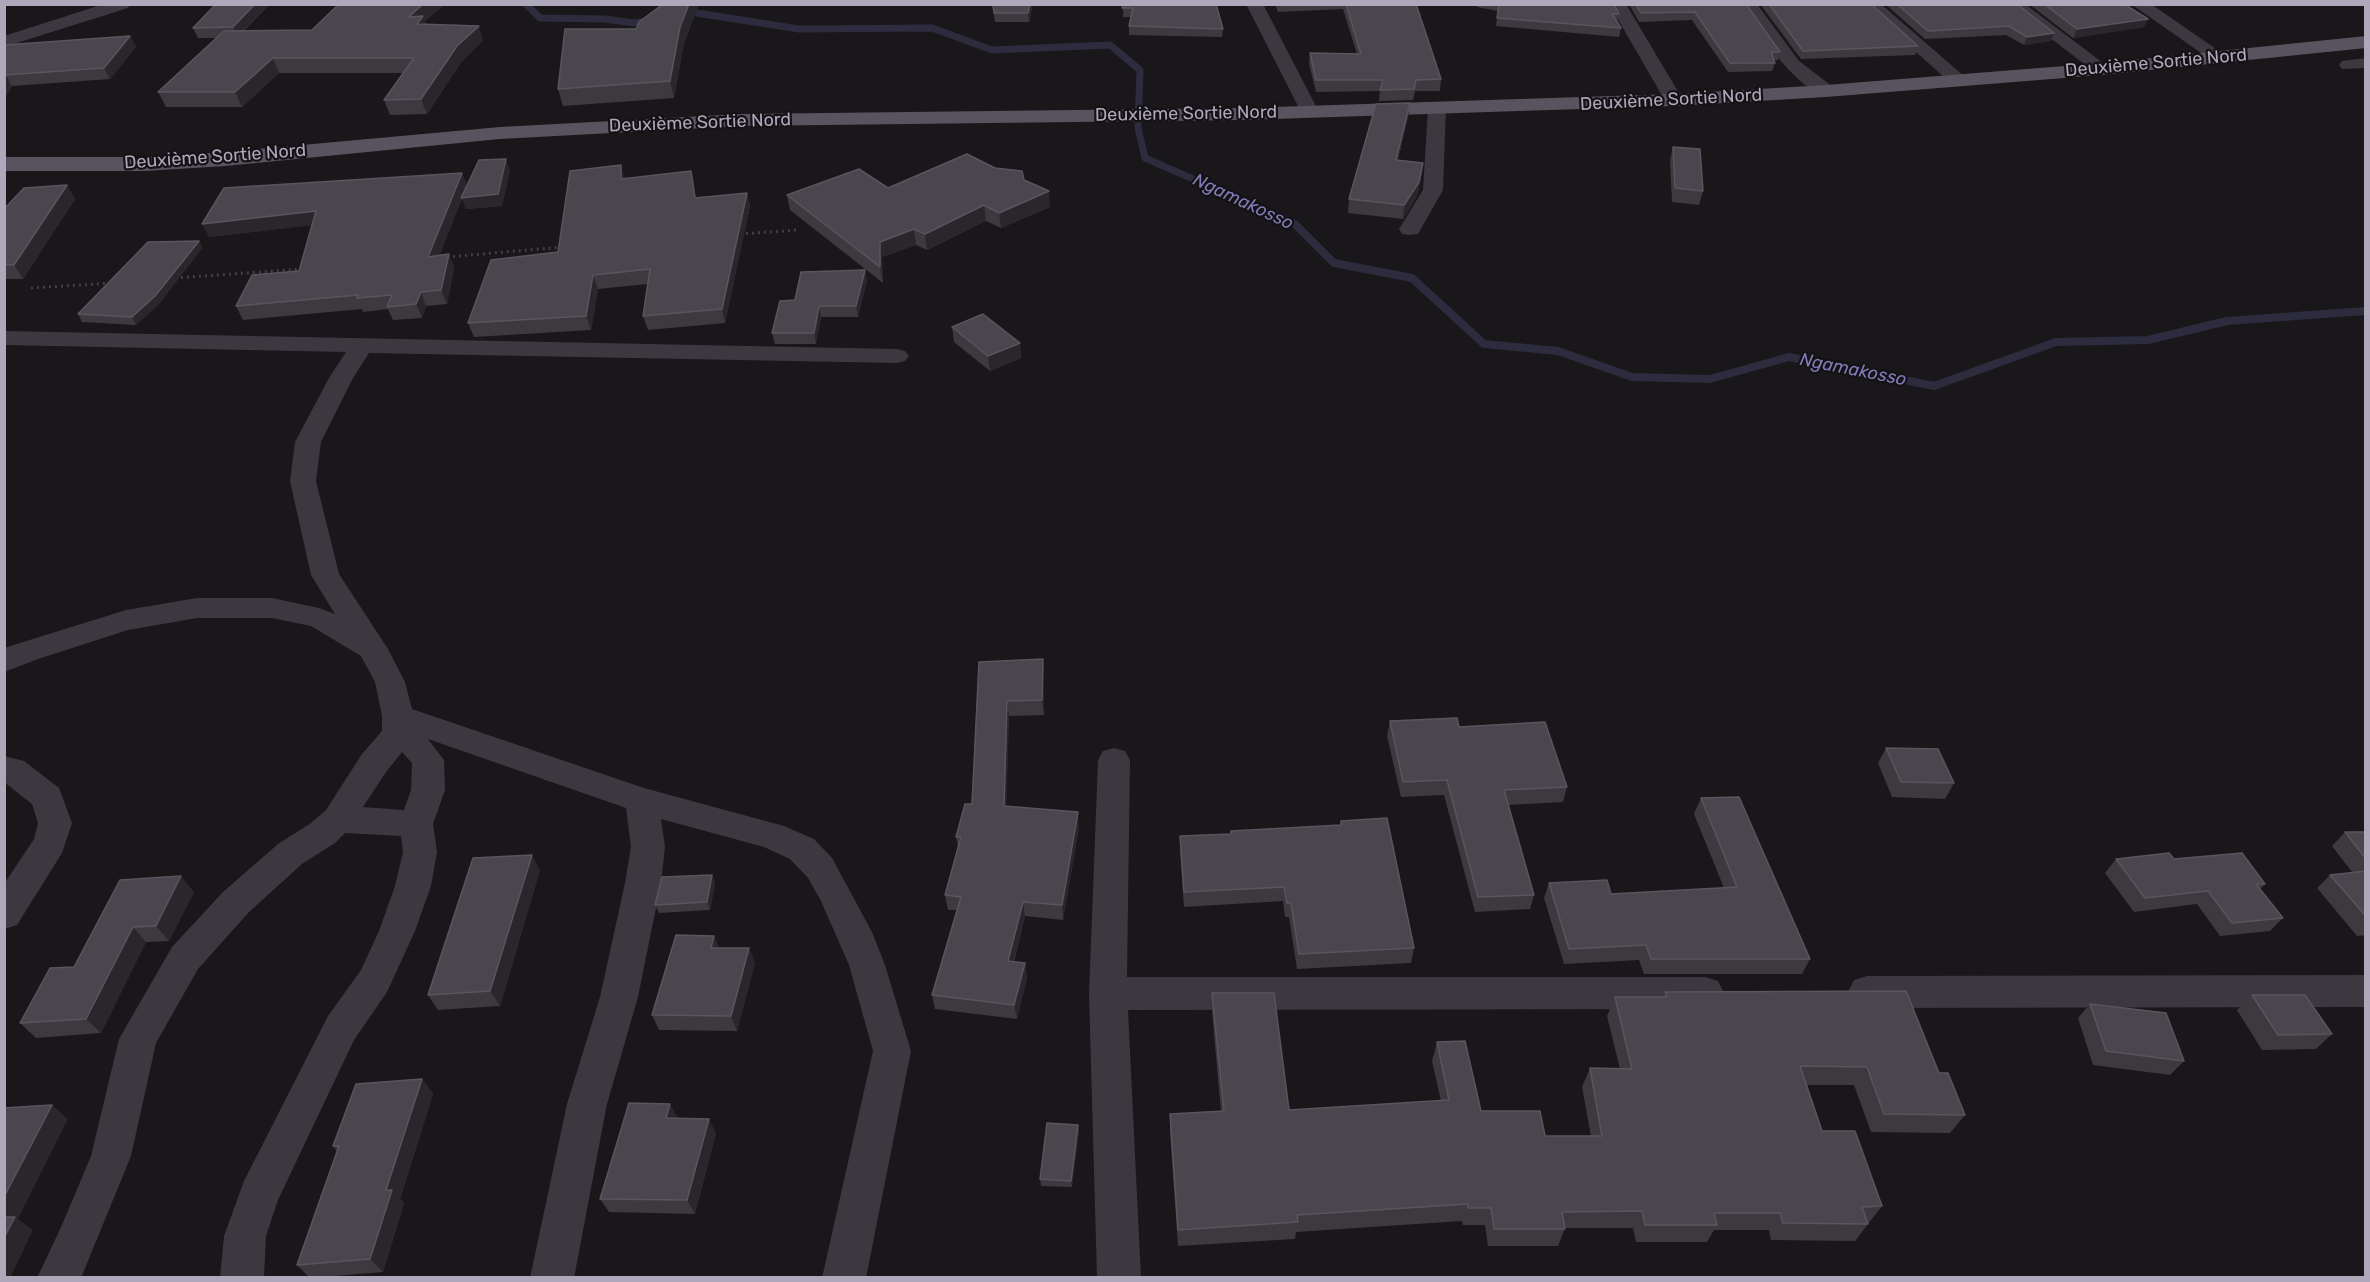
<!DOCTYPE html>
<meta charset="utf-8">
<style>
body{margin:0}
#map{position:relative;width:2370px;height:1282px;overflow:hidden;background:#19171a;font-family:Rubik,sans-serif}
canvas{display:block}
.frame{position:absolute;inset:0;border:6px solid #aea8bb;pointer-events:none}
</style>
<div id="map">
<canvas width="2370" height="1282"></canvas>
<div class="frame"></div>
</div>
<script>
const context = document.querySelector('canvas').getContext('2d');
context.lineJoin = 'round';
function strokePath(path, color, width, dash) {
  context.strokeStyle = color;
  context.lineWidth = width;
  context.lineCap = dash ? 'butt' : 'round';
  context.setLineDash(dash || []);
  context.stroke(path);
}
function fillPath(path, color) {
  context.fillStyle = color;
  context.fill(path, 'evenodd');
}
function write(font, color, halo, rows, align = 'center') {
  context.font = font + ' Rubik,sans-serif';
  context.lineWidth = 4.5;
  context.setLineDash([]);
  context.textBaseline = 'middle';
  context.strokeStyle = halo;
  context.fillStyle = color;
  for (const [text, x, y, turn = 0] of rows) {
    context.save();
    context.translate(x, y);
    context.rotate((+turn || 0) * Math.PI / 180);
    context.textAlign = isNaN(turn) ? turn : align;
    if (halo) context.strokeText(text, 0, 0);
    context.fillText(text, 0, 0);
    context.restore();
  }
}
strokePath(new Path2D(`
 M526 4 540 18 604 19 634 23 652 20
 M682 13 690 12 799 29 932 28 992 50 1110 45 1140 70 1138 128 1145 158 1277 216`), '#2d2c3f', 7);
strokePath(new Path2D(`
 M1274 215 1295 224 1334 263 1412 278 1484 344 1558 351 1632 377 1710 379 1789 357 1934 386 2056 342 2148 340 2227 321 2366 311`), '#2d2c3f', 8);
strokePath(new Path2D(`
 M740 234 797 230
 M447 257 562 247
 M175 278 302 269
 M31 288 111 283`), '#413e46', 3, [2, 4]);
fillPath(new Path2D(`
 M104 4H130L128 8 4 47V36Z
 M1246 4H1263L1319 112 1317 116H1303L1301 112Z
 M1609 4H1626L1683 100 1681 104H1667Z
 M1740 4H1757L1799 61 1833 87 1835 91 1833 95C1803 102 1755 27 1740 4Z
 M1862 4H1881L1965 77 1968 81 1965 85H1953Z
 M2006 4H2025L2111 69 2108 73H2096Z
 M2131 4H2151L2229 58 2226 62H2214Z
 M2366 58V68L2342 69 2339 65 2342 61Z
 M1437 102 1444 104 1446 108 1443 190 1418 234 1410 235 1402 234 1399 229 1423 190 1428 108 1430 104Z
 M4 331 897 349 905 351 909 356 905 361 897 363 369 353 353 378 321 442 316 481 339 574 388 649 405 682 412 709 644 788 784 826 814 839 832 858 872 932 885 965 911 1051 866 1278H822L873 1051 849 965 821 901 808 878 790 859 764 847 661 819 665 847 661 883 638 997 607 1104 574 1278H530L567 1104 600 997 625 883 631 847 626 808 428 739 444 760 445 790 433 824 437 852 431 886 415 931 387 992 354 1040 278 1200 266 1236 264 1278H220L224 1236 244 1181 328 1016 361 970 379 931 395 886 403 852 401 836 345 833 335 843 302 864 249 912 198 969 156 1043 131 1156 81 1278H37L62 1225 91 1156 119 1039 172 947 223 892 278 844 311 823 326 810 362 754 382 731V716L375 682 361 656 311 626 272 618H197L128 630 38 659 4 672V648L126 610 197 598H272L319 608 335 614 311 575 290 481 295 442 329 378 346 352 4 345ZM402 752 412 763 411 790 404 810 363 807 386 772Z
 M1114 748 1125 751 1130 760 1127 977H1705L1718 981 1724 993 1718 1005 1705 1009 1128 1010 1141 1278H1097L1089 994 1098 760 1103 751Z
 M4 756 24 761 59 788 72 823 62 853 17 925 4 929V884L34 839 38 823 32 804 4 782Z
 M2366 975V1007L1867 1008 1854 1004 1848 992 1854 980 1867 976Z`), '#3b383f');
fillPath(new Path2D(`
 M2366 36V48L2102 75 1826 97 1674 106 1242 120 742 126 500 139 225 166 144 171H4V157H144L225 152 500 127 742 114 1242 108 1674 94 1826 85 2102 63Z`), '#58535e');
fillPath(new Path2D(`
 M216 4H270L244 31 312 30 339 4H445L425 21 426 24 483 40 462 61 427 114 390 115 384 100 403 73H279L242 107H166L158 92 217 38H198L193 28Z
 M663 4H699L684 43 674 98 563 106 558 89 636 29Z
 M992 4H1033L1029 22H995Z
 M1123 4 1223 29 1222 37 1129 35V26L1131 17H1123Z
 M1275 4H1416L1441 79 1440 91H1415L1413 100 1379 101 1380 91 1316 92 1309 64 1310 53 1357 54 1343 9 1278 12Z
 M1476 4H1614L1619 14 1617 22 1621 28 1619 37 1496 26 1498 11 1477 7Z
 M1629 4H1746L1780 52 1778 60H1774L1775 63 1772 71 1728 72 1692 20 1639 22Z
 M1760 4H1871L1918 46 1915 55 1801 59Z
 M1885 4H2017L2054 33 2051 41 2024 45 2006 35 1925 39Z
 M2029 4H2124L2148 19 2144 27 2073 38Z
 M130 36 136 47 110 79 12 86 6 96H4V45Z
 M1410 103 1408 117 1398 160 1423 163 1421 177 1417 196 1403 219 1348 213 1349 199Z
 M1673 147 1703 191 1699 205 1672 202 1670 160Z
 M995 168 1024 180 1050 207 1001 228 986 221 927 250 916 245 882 257 883 283 790 210 787 195 888 188Z
 M510 170 502 206 466 209 462 199 439 255 449 254 454 268 447 304 426 306 422 318 393 320 388 309 363 312 362 309 243 320 236 306 299 271 312 225 209 237 462 173 467 186Z
 M691 171 696 198 747 193 750 206 725 323 648 330 643 316 648 284 598 289 591 330 474 337 468 323 558 252 625 179Z
 M67 185 75 199 23 279H4V206Z
 M199 241 202 248 159 304 136 325 82 322 78 314Z
 M865 270 867 281 858 317H821L816 344H775L772 333 795 300Z
 M952 327 1020 343 1021 358 990 371 954 342Z
 M1043 659 1044 674V715L1009 716 1006 806 1079 827 1063 920 1025 916 1014 962 1025 963 1027 978 1017 1019 935 1009 932 995 957 910H948L945 895 958 847 956 837 972 804 979 662Z
 M1390 721 1459 727 1567 787 1563 802 1508 805 1534 895 1530 909 1475 912 1444 795 1401 797 1387 736Z
 M1886 748 1954 783 1945 799 1892 797 1878 763Z
 M1701 798 1810 959 1802 974H1644L1639 960 1564 964 1544 898 1549 883 1611 894 1724 888 1694 814Z
 M1341 821 1414 948 1411 963 1297 969 1289 917H1285L1283 901 1184 907 1180 851V836L1231 834 1340 825Z
 M2345 832H2366V935L2357 936 2317 888 2330 875 2352 872 2332 846Z
 M2116 859H2174L2265 884 2260 889 2283 918 2270 931 2220 936 2197 904 2134 912 2105 873Z
 M540 870 500 1006 438 1010 428 995Z
 M712 875 715 883 710 910 659 913 655 905Z
 M120 880 194 892 169 941 146 942 101 1033 36 1038 20 1023 74 967Z
 M714 936 719 948H749L755 963 737 1031 659 1030 652 1015Z
 M1665 992 1939 1073 1965 1115 1950 1133 1871 1132 1854 1085H1807L1822 1131 1882 1206 1855 1241 1771 1240 1769 1230H1714L1707 1242H1636L1633 1228H1565L1558 1246H1488L1485 1225H1463L1462 1221 1296 1232 1295 1239 1178 1246 1170 1132V1114L1221 1111 1212 1012V993L1289 1110 1441 1101 1432 1061 1437 1042 1481 1111 1545 1136H1591L1582 1087 1590 1068 1620 1069 1607 1016 1615 997H1663Z
 M2252 995 2332 1034 2316 1049 2262 1050 2237 1010Z
 M2090 1004 2184 1061 2170 1075 2093 1065 2078 1018Z
 M422 1079 433 1094 400 1199 404 1203 383 1272 310 1278 297 1265 337 1151 333 1146Z
 M678 1118 716 1133 695 1214 609 1212 600 1199Z
 M1078 1125 1079 1132 1072 1187 1041 1186 1040 1179Z`), '#3d3a3f');
fillPath(new Path2D(`
 M255 4H270L237 37 233 27Z
 M423 4H445L425 21 428 31 418 27 409 17Z
 M689 4H699L684 43 674 98 670 81 680 27Z
 M1030 4H1033L1029 22 1028 13Z
 M2148 19 2144 27 2073 38 2077 29Z
 M479 26 483 40 462 61 427 114 421 99 457 46Z
 M2054 33 2051 41 2024 45 2027 37Z
 M130 36 136 47 110 79 104 68Z
 M273 58 279 73 242 107 235 92Z
 M5 74 12 86 6 96H4Z
 M1410 103 1408 117 1394 174 1396 160Z
 M506 159 510 170 502 206 466 209 462 199 434 270 428 257 462 173 467 186Z
 M1423 163 1421 177 1417 196 1403 219 1404 205Z
 M621 165 625 179H621Z
 M691 171 694 184 698 212 695 198Z
 M67 185 75 199 23 279 14 265Z
 M1049 191 1050 207 1001 228 999 213Z
 M747 193 750 206 725 323 722 309Z
 M984 205 986 221 927 250 925 234Z
 M316 211 322 224 209 237 202 224Z
 M914 229 916 245 882 257 883 283 880 267V242Z
 M199 241 202 248 159 304 136 325 132 317Z
 M449 254 454 268 447 304 441 290Z
 M865 270 867 281 858 317 856 306Z
 M593 275 598 289 591 330 586 316Z
 M421 292 426 306 422 318 416 304Z
 M819 306 821 317 816 344 814 333Z
 M1020 343 1021 358 990 371 988 356Z
 M1043 659 1044 674V715L1042 700Z
 M1007 701 1009 716 1006 820 1004 806Z
 M1078 812 1079 827 1063 920 1062 905Z
 M532 855 540 870 500 1006 490 991Z
 M712 875 715 883 710 910 707 902Z
 M181 876 194 892 169 941 156 926Z
 M1023 902 1025 916 1010 975 1008 961Z
 M133 927 146 942 101 1033 86 1019Z
 M714 936 721 951 711 948Z
 M749 948 755 963 737 1031 731 1016Z
 M1025 963 1027 978 1017 1019 1014 1005Z
 M422 1079 433 1094 400 1199 404 1203 383 1272 370 1259 386 1190Z
 M670 1104 678 1118 674 1132 666 1118Z
 M52 1105 68 1119 18 1219 33 1230 10 1278H4V1197Z
 M709 1119 716 1133 695 1214 687 1200Z
 M1078 1125 1079 1132 1072 1187 1071 1181Z`), '#29272b');
const building = new Path2D(`
 M216 4H255L233 27 193 28Z
 M339 4H423L409 17 423 16 417 24 479 26 457 46 421 99 384 100 414 58H273L235 92H158L224 31 312 30Z
 M663 4H689L680 27 670 81 558 89 565 29H636L639 22Z
 M993 4H1030L1028 13H994Z
 M1123 4H1216L1223 29 1129 26 1133 8H1122Z
 M1346 4H1416L1441 79 1416 80 1414 89 1380 90 1383 80H1316L1310 53 1361 54Z
 M1499 4H1614L1619 14H1612L1621 28 1497 18Z
 M1636 4H1746L1780 52H1771L1775 63H1730L1695 12 1641 13Z
 M1769 4H1871L1918 46 1803 51Z
 M1897 4H2017L2054 33 2027 37 2009 26 1928 31Z
 M2044 4H2124L2148 19 2077 29Z
 M130 36 104 68 4 75V45Z
 M1410 103 1396 160 1423 163 1419 182 1404 205 1349 199 1376 104Z
 M1673 147 1700 149 1703 191 1675 188Z
 M967 154 995 168 1022 171 1024 180 1049 191 999 213 984 205 925 234 914 229 880 242V267L787 195 859 169 888 188Z
 M506 159 498 194 461 198 479 160Z
 M621 165V179L691 171 695 198 747 193 722 309 643 316 650 269 593 275 586 316 468 323 491 260 558 252 570 171Z
 M462 173 428 257 449 254 441 290 421 292 416 304 387 307 392 295 357 298 358 295 236 306 252 275 299 271 316 211 202 224 224 188Z
 M67 185 14 265H4V206H7L24 188Z
 M199 241 155 296 132 317 78 314 148 242Z
 M865 270 856 306H819L814 333H772L780 301 795 300 801 272Z
 M983 314 1020 343 988 356 952 327Z
 M1043 659 1042 700 1007 701 1004 806 1078 812 1062 905 1023 902 1008 961 1025 963 1014 1005 932 995 961 897 945 895 961 837H956L965 804H972L979 662Z
 M1457 718 1459 727 1545 722 1567 787 1504 790 1534 895 1478 897 1447 780 1403 782 1390 721Z
 M1886 748 1938 749 1954 783 1901 782Z
 M1739 797 1810 959H1651L1646 945 1569 949 1549 883 1607 880 1611 894 1737 887 1701 798Z
 M1387 818 1414 948 1299 954 1291 903H1287L1284 887 1184 892 1180 836 1231 834V831L1341 825V821Z
 M2345 832H2366V859Z
 M2169 853 2174 859 2242 853 2265 884H2256L2283 918 2232 923 2208 891 2145 898 2116 859Z
 M532 855 490 991 428 995 473 858Z
 M2366 871V916L2330 875Z
 M712 875 707 902 655 905 662 877Z
 M181 876 156 926 133 927 86 1019 20 1023 50 968 74 967 120 880Z
 M676 935 714 936 711 948H749L731 1016 652 1015Z
 M1906 991 1939 1073H1948L1965 1115 1884 1114 1867 1067 1800 1066 1822 1131H1855L1882 1206 1862 1207 1868 1224 1783 1223 1780 1213H1714L1717 1225H1645L1642 1211 1562 1212 1565 1229H1494L1491 1208H1468V1204L1297 1215 1298 1222 1178 1230 1170 1114 1224 1111 1212 993H1274L1289 1110 1449 1100 1437 1042 1465 1041 1481 1111H1540L1545 1136H1602L1590 1068 1632 1069 1615 997H1667L1665 992Z
 M2252 995H2305L2332 1034 2278 1035Z
 M2090 1004 2166 1013 2184 1061 2106 1051Z
 M422 1079 386 1190H392L370 1259 297 1265 339 1146H333L356 1084Z
 M629 1103 670 1104 666 1118 709 1119 687 1200 600 1199Z
 M52 1105 4 1197V1108Z
 M1047 1123 1078 1125 1071 1181 1040 1179Z
 M4 1217H15L4 1238Z`);
fillPath(building, '#49464d');
strokePath(building, '#59555e', 1.5);
write('18px', '#aea8bb', '#141215', [
 ["Deuxième Sortie Nord",2156,63,-5],
 ["Deuxième Sortie Nord",1671,100,-3],
 ["Deuxième Sortie Nord",1186,114,-1],
 ["Deuxième Sortie Nord",700,123,-2],
 ["Deuxième Sortie Nord",215,157,-4]
]);
write('italic 18px', '#817cb9', '#141215', [
 ["Ngamakosso",1243,202,25],
 ["Ngamakosso",1853,370,11]
]);
</script>
